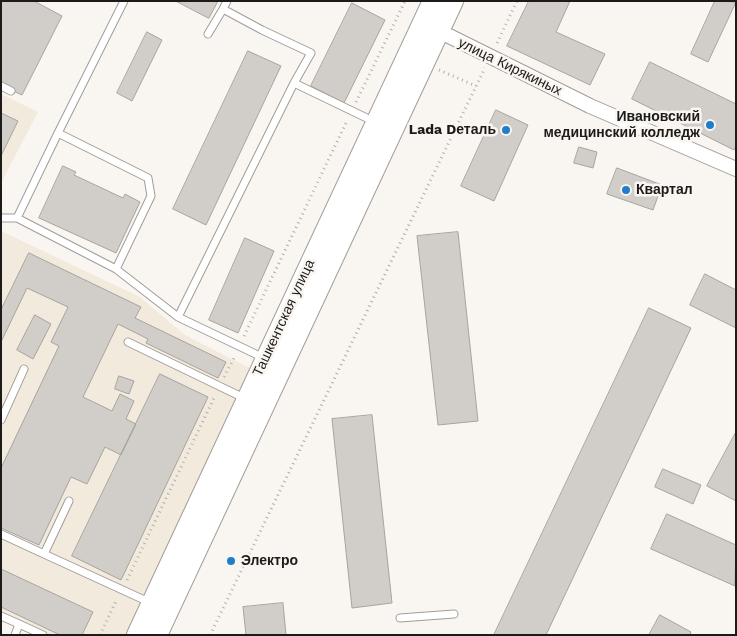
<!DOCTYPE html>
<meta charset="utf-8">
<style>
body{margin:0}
#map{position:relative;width:737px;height:636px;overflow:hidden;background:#f9f5f0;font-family:"Work Sans",sans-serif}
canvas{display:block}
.frame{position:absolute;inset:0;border:2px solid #1d1b1a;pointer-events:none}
</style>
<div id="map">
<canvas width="737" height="636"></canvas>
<div class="frame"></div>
</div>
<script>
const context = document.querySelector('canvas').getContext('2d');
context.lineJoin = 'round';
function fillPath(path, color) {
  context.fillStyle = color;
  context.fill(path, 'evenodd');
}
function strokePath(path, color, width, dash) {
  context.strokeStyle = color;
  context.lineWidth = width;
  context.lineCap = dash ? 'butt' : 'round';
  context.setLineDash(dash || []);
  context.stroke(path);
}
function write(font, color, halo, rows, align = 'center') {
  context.font = font + ' "Work Sans",sans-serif';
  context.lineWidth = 5;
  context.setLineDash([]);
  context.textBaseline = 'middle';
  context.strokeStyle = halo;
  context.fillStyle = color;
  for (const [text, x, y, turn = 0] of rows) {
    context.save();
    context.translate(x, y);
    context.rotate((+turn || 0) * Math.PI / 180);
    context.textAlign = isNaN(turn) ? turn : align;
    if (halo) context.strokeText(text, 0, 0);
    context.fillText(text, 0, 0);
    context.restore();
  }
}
fillPath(new Path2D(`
 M1 94 38 112 1 183Z
 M1 231 140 297 185 335 261 374 140 635H39L1 618Z`), '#f3eade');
const building = new Path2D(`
 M1 1H34L62 16 22 95 1 85Z
 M176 1H218L209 18Z
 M529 1H570L556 32 605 54 590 85 507 46Z
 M715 1 736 2 708 62 691 54Z
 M352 3 385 20 344 103 311 86Z
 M147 32 162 40 132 101 117 93Z
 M248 51 281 66 206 225 173 209Z
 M650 62 736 104V146L734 150 632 99Z
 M496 110 528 125 494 201 461 186Z
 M1 113 18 121 1 156Z
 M579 147 597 152 593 168 574 163Z
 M63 166 76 172 74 175 123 198 125 194 140 202 116 253 39 218Z
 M617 168 662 185 653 210 607 194Z
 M458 232 478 421 438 425 417 236Z
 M245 238 274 251 238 333 209 320Z
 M29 253 141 307 135 318 226 362 218 378 146 343 148 339 118 324 83 397 112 411 120 394 134 401 126 419 136 424 121 455 105 447 87 484 71 477 39 545 1 528V468L59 346 51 342 68 307 27 288 1 342V310Z
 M705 274 736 290V328L690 305Z
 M649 308 691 328 546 635H494Z
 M35 315 51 324 33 359 17 350Z
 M160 374 208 397 121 580 72 556Z
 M119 376 134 381 129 394 115 389Z
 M372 415 392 603 352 608 332 419Z
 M736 432V501L707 486Z
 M663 469 701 485 693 504 655 487Z
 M667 514 736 545 735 586 651 549Z
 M1 569 93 612 82 635H60L1 607Z
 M283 603 286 635H246L243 607Z
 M660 615 691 632 690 635H649Z`);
fillPath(building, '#d1cdc8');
strokePath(building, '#a7a49f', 1);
const service = new Path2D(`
 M227 1 223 9 262 30 311 53 294 83 178 317 264 358
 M208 34 223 9
 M294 83 375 122
 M1 86 11 91
 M1 218H17L116 269 178 317
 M17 218 58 133
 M116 269 151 196 148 178 58 133 124 1
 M128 342 246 399
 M1 420 24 369
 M69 501 44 554 151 603
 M1 534 44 554
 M1 616 19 624
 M400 618 454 614
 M15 635 19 624 43 635`);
const minor = new Path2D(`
 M433 28 590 106 736 169`);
const secondary = new Path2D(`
 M137 635 433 1
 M157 635 453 1`);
strokePath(service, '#a19d98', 9);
strokePath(minor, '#a19d98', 16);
strokePath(secondary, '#a19d98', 22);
strokePath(new Path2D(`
 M497 43 517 1
 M439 70 476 86
 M356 102 405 1
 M244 336 347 121
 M224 377 235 356
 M127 580 215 396
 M100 635 117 599
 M210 635 485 68`), '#b3b0ac', 3, [1, 4]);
strokePath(service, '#fff', 7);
strokePath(minor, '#fff', 14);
strokePath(secondary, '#fff', 20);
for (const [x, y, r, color] of [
 [710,125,5,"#207dca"],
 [506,130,5,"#207dca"],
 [626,190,5,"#207dca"],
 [231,561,5,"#207dca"]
]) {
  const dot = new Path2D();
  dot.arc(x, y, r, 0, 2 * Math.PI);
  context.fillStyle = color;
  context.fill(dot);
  strokePath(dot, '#f9f5f0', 2);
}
write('14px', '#1d1b1a', '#f9f5f0', [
 ["улица Кирякиных",510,67,26],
 ["Ташкентская улица",284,318,-65]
]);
write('bold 14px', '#1d1b1a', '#f9f5f0', [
 ["Ивановский",700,117],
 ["медицинский колледж",700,133],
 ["Lada Dеталь",496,130],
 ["Квартал",636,190,"left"],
 ["Электро",241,561,"left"]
], 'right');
</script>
